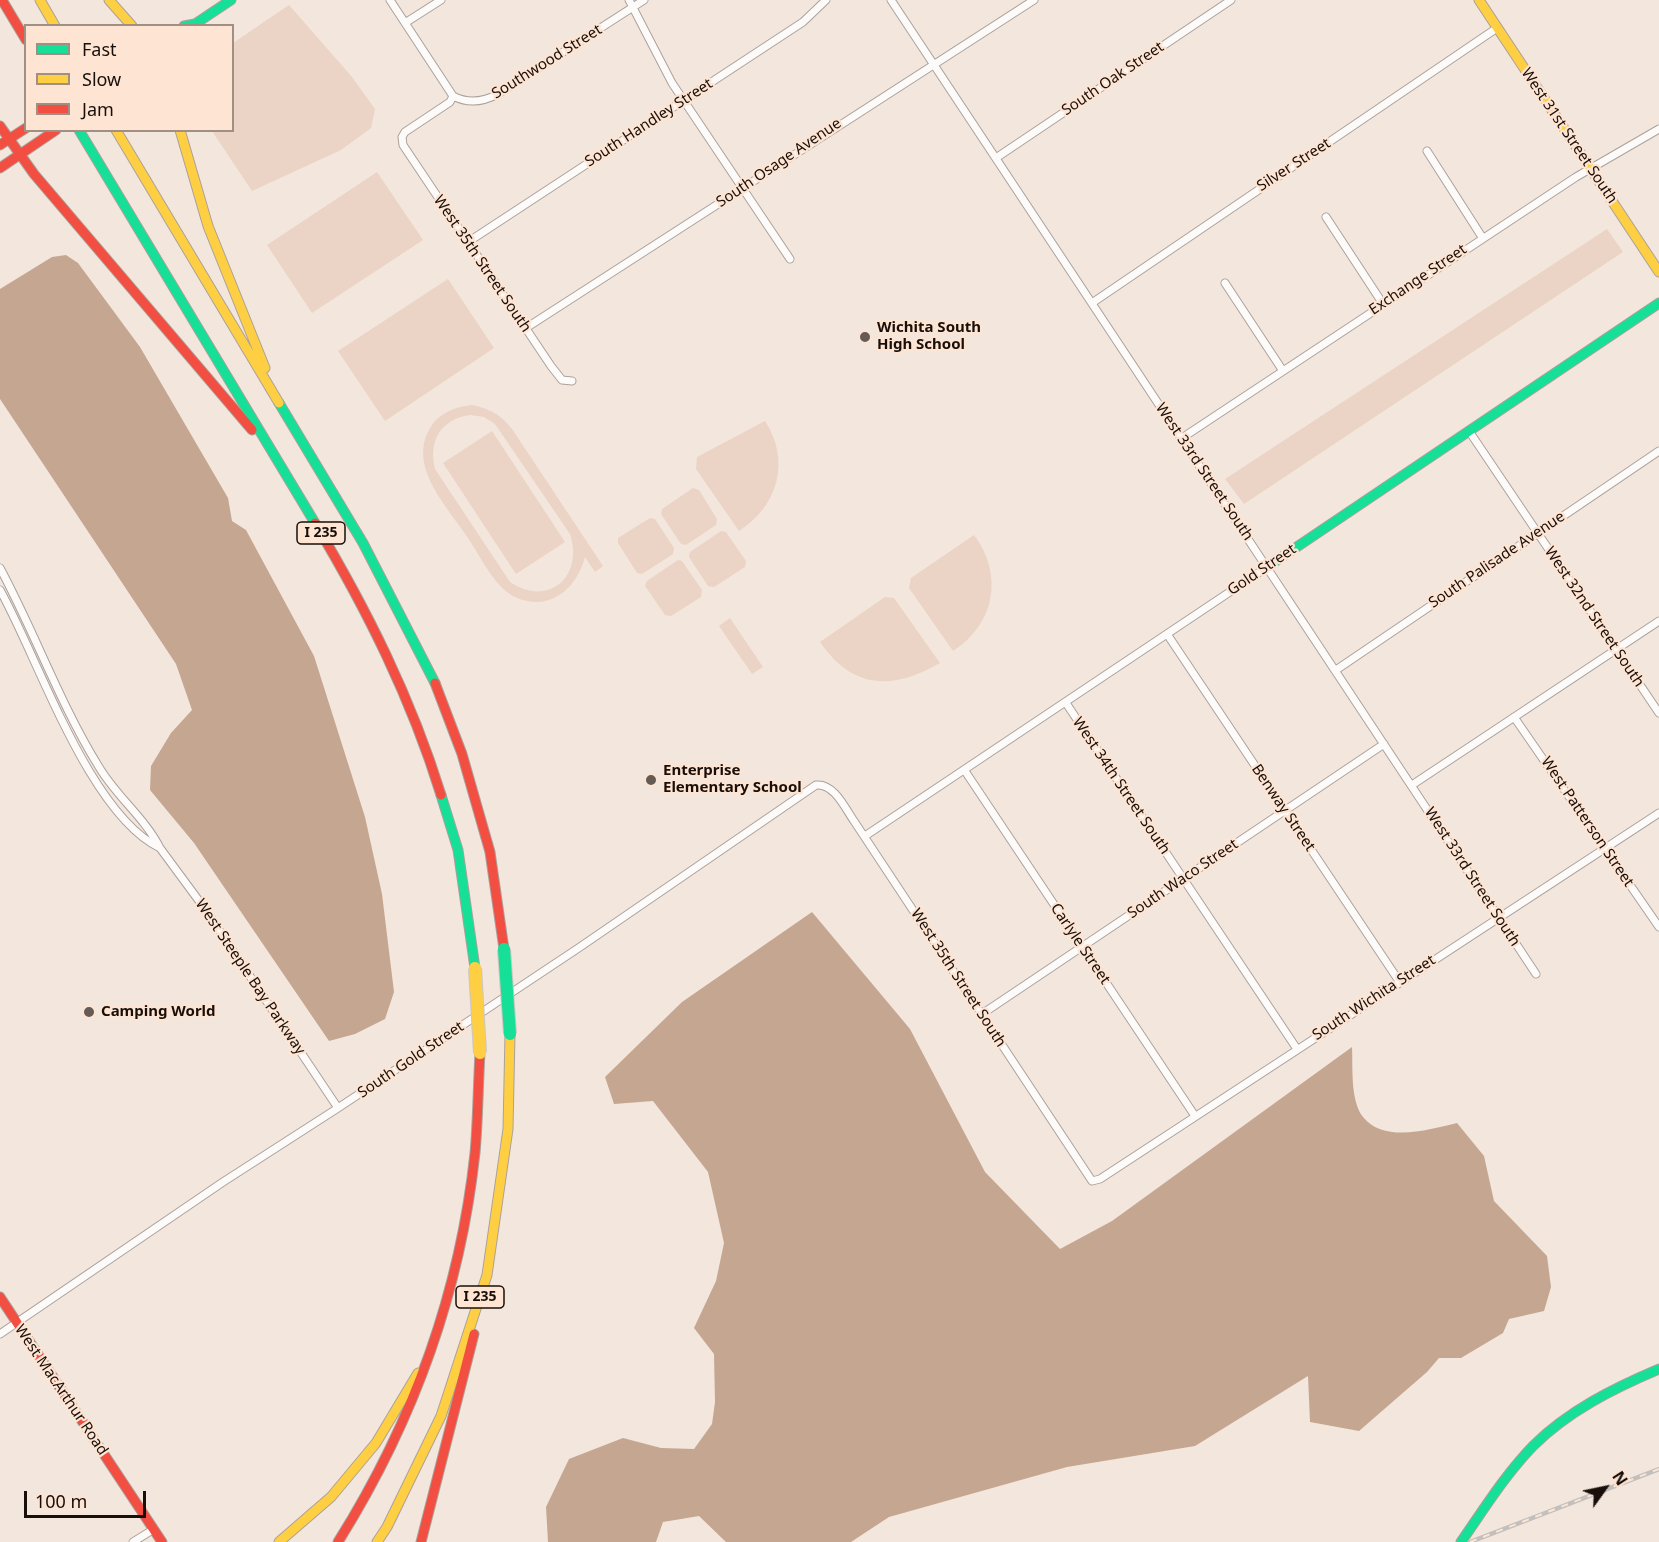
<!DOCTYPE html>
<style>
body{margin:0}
#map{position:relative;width:1659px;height:1542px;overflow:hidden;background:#f3e6dd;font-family:"Noto Sans",sans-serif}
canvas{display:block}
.legend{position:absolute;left:24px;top:24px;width:210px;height:108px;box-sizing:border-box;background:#fde4d3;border:2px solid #a18f83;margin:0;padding:8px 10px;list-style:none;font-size:18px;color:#180f0a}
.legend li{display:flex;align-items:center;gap:12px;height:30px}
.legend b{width:30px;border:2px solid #a18f83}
.north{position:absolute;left:1575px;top:1458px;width:60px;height:60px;-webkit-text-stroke:4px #fde4d3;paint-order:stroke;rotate:57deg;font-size:16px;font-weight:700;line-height:24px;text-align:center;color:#180f0a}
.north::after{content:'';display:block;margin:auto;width:21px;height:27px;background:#180f0a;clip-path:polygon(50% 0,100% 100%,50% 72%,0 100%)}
.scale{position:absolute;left:24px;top:1491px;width:122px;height:27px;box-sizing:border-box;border:3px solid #180f0a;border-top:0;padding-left:8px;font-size:18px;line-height:21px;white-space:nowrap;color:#180f0a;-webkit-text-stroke:4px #fde4d3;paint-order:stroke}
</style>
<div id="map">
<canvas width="1659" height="1542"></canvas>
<ul class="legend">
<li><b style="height:8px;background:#16e098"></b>Fast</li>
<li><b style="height:8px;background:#ffcf43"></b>Slow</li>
<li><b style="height:8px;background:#f24e42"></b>Jam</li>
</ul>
<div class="north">N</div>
<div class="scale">100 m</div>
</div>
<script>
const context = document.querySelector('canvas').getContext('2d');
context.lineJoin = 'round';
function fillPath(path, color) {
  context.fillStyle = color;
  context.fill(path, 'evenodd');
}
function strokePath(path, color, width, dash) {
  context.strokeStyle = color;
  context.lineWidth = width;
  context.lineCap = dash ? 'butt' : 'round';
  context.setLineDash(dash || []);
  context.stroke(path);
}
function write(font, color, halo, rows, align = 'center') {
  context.font = font + ' "Noto Sans",sans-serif';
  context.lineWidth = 4.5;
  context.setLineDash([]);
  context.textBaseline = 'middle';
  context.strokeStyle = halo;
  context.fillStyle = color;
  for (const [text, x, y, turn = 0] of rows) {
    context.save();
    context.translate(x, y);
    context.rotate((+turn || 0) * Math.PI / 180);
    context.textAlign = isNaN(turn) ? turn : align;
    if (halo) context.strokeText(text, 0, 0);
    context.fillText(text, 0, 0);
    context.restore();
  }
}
fillPath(new Path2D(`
 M289 5 352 77 375 109 371 128 341 150 252 191 212 131 232 130 233 43Z
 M377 172 423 240 312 313 267 245Z
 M1607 229 1623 252 1244 504 1225 479Z
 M448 279 494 348 385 421 338 351Z
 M472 405C490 409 500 414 512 429L603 566 595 572 585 557C577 588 550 612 517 598 495 589 481 557 468 538 448 507 407 467 430 428 439 413 454 407 472 405ZM470 415 484 417 495 424 570 534C584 576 549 608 510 582L435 469C428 441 441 419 470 415Z
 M765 421C791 461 778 506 739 531L696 469 697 457Z
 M492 431 565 542 516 574 443 463Z
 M693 488 699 490 717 519 716 525 686 545 681 544 661 514 662 509Z
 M650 518 655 519 674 548 673 554 642 574 637 573 618 543V538Z
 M721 531 726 532 746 561 745 567 714 587 708 586 689 557 690 552Z
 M974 535C1004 575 995 624 953 651L909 588 911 578Z
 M678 560 682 561 702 590 701 597 671 616 665 615 645 586 647 581Z
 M885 597 894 598 940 663C893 690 853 690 820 642Z
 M730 618 763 667 752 674 719 626Z`), '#ebd4c5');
fillPath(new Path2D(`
 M66 255 78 263 140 347 228 498 232 521 246 530 314 656 365 817 382 894 394 992 385 1019 355 1034 329 1041 194 843 150 790 151 766 171 733 192 710 176 664 0 399V289L52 257Z
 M812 912 910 1029 985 1172 1060 1249 1112 1221 1352 1047C1353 1067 1350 1100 1363 1117 1385 1144 1430 1129 1457 1123L1484 1156 1494 1201 1547 1256 1551 1287 1544 1311 1509 1319 1503 1333 1461 1358H1439L1427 1372 1359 1431 1310 1422 1308 1376 1195 1446 1067 1467 889 1517 851 1542H726L699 1516 663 1522 656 1542H548L546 1507 569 1459 623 1438 661 1448 694 1449 712 1424 715 1402 714 1354 694 1328 716 1281 724 1243 708 1172 653 1101 614 1104 605 1077 682 1002Z`), '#c5a691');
const street = new Path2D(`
 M390 0 453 96C468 104 483 102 498 94L644 0
 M629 0 672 83 790 259
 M891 0 1536 974
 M405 23 441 0
 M453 96 450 102 405 132 402 137 403 145 551 366 562 380 572 381
 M1427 151 1482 237
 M996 158 1231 0
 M1326 217 1383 304
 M468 242 803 22 826 0
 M1225 283 1283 371
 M1092 303 1497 28
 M526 328 1034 0
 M1469 431 1659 713
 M1182 438 1576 177 1659 129
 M0 568C35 633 60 704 99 767 116 796 145 818 160 848 89 814 38 658 0 590
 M1167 634 1399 981
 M1336 670 1659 451
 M1066 703 1297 1049
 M1514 717 1659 927
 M965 771 1195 1116
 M1412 785 1659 621
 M865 836 1267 567
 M160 848 205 909 338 1108
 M982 1014 1384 744
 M0 1334 223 1182 338 1108 580 947 816 785C834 783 845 808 854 821L1092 1181 1100 1179 1659 813
 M133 1542 154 1529`);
const fast = new Path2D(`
 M184 26 195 24 231 0
 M79 130 315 523
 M279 403 363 543 435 683
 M1267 567 1659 303
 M441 795 458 850 475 968
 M1461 1542C1484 1509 1505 1475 1533 1446 1568 1411 1614 1388 1659 1369`);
const slow = new Path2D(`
 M40 0 55 26
 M109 0 132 26
 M1479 0 1659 272
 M116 130 279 403
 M180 130 208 226 265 368
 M279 1542 331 1497 376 1443 418 1373
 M377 1542 387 1527 441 1416 487 1275 508 1129 510 1034`);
const jam = new Path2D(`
 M2 0 26 40
 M0 126 34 174 252 430
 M0 145 26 128
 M0 168 56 130
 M315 523C367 610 411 698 441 795
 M435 683 462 754 490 852 504 949
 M0 1297 162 1542
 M338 1542C412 1424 460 1293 475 1153 478 1120 478 1086 480 1053
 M421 1542 474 1334`);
strokePath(street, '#aba19a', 9);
strokePath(fast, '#aba19a', 11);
strokePath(slow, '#aba19a', 11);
strokePath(jam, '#aba19a', 11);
strokePath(street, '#fdfbfa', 7);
strokePath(fast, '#16e098', 9);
strokePath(slow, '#ffcf43', 9);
strokePath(jam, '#f24e42', 9);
const rail = new Path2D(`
 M1470 1542 1659 1469`);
strokePath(rail, '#c3bfbd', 4.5);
strokePath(rail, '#fde4d3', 2, [7]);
const fastBridge = new Path2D(`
 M504 949 510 1034`);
const slowBridge = new Path2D(`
 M475 968 480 1053`);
strokePath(fastBridge, '#cdc6c2', 14, []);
strokePath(slowBridge, '#cdc6c2', 14, []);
strokePath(fastBridge, '#16e098', 12);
strokePath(slowBridge, '#ffcf43', 12);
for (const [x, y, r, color] of [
 [865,337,6,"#655a54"],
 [651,780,6,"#655a54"],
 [89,1012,6,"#655a54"]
]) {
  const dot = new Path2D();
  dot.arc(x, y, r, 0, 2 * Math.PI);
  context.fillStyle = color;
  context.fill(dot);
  strokePath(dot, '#fde4d3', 2);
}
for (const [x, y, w] of [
 [321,533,48],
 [480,1297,48]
]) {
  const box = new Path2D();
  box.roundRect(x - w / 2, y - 11, w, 22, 4.5);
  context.fillStyle = '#fde4d3';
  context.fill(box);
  strokePath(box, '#180f0a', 1.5);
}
write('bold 14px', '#180f0a', null, [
 ["I 235",321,533],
 ["I 235",480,1297]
]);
write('15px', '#180f0a', '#fde4d3', [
 ["Southwood Street",547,62,-32],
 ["South Oak Street",1113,79,-34],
 ["South Handley Street",649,123,-33],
 ["West 31st Street South",1569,136,56],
 ["South Osage Avenue",779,163,-34],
 ["Silver Street",1294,165,-33],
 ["West 35th Street South",482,264,56],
 ["Exchange Street",1418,280,-34],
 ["West 33rd Street South",1204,472,56],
 ["South Palisade Avenue",1497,560,-34],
 ["Gold Street",1262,570,-34],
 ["West 32nd Street South",1594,617,56],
 ["West 34th Street South",1121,786,56],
 ["Benway Street",1283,808,56],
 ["West Patterson Street",1587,822,56],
 ["West 33rd Street South",1472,877,57],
 ["South Waco Street",1183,879,-34],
 ["Carlyle Street",1080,944,56],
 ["West Steeple Bay Parkway",250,977,56],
 ["West 35th Street South",958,978,57],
 ["South Wichita Street",1374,998,-33],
 ["South Gold Street",411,1060,-34],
 ["West MacArthur Road",61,1390,56]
]);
write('bold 15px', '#180f0a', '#fde4d3', [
 ["Wichita South",877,328],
 ["High School",877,345],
 ["Enterprise",663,771],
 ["Elementary School",663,788],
 ["Camping World",101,1012]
], 'left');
</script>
